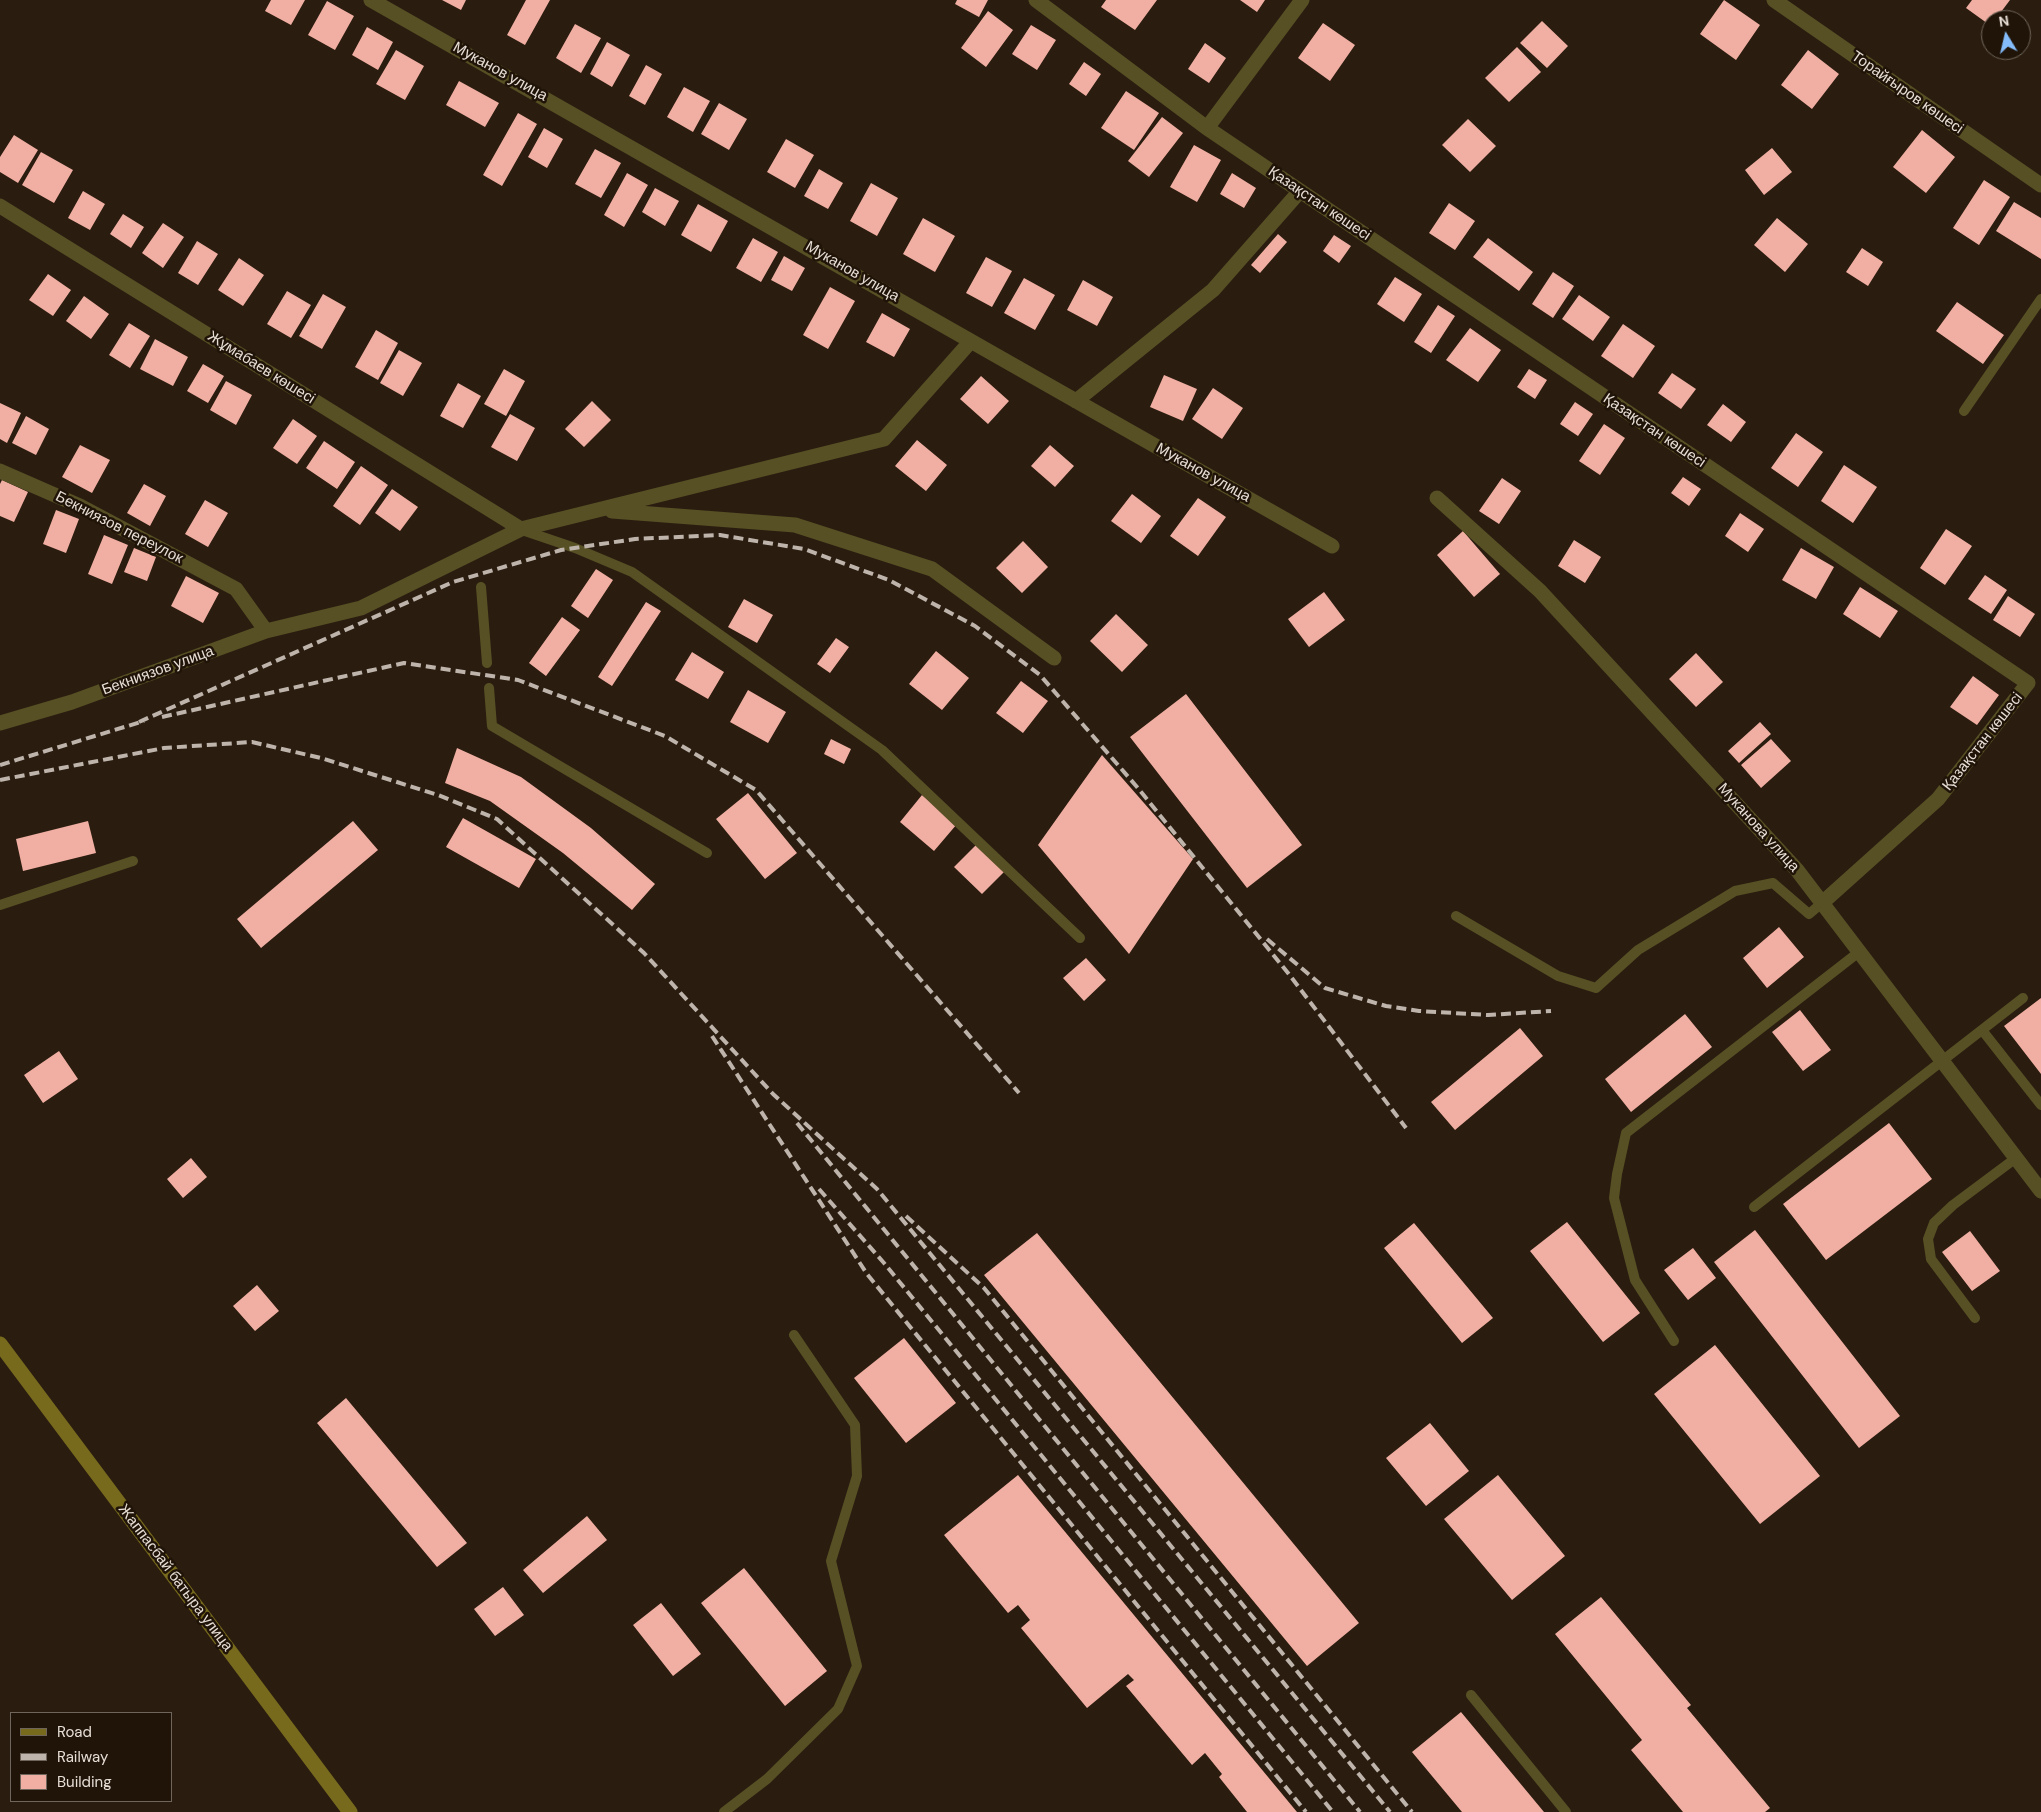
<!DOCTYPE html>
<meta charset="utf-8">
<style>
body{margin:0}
#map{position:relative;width:2041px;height:1812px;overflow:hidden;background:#2a1d10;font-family:"DM Sans",sans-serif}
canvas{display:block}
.legend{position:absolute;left:10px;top:1712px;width:162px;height:90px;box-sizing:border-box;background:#201408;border:1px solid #70655a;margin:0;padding:6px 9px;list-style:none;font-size:15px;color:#e7ded6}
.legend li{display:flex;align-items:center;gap:10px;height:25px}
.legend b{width:25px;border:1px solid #70655a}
.north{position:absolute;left:1981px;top:10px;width:50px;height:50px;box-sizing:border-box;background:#201408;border:1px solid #70655a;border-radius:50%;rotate:351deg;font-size:14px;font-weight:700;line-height:20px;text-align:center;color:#e7ded6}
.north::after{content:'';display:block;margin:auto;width:18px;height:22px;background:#84bcfb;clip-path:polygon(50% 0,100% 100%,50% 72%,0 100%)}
</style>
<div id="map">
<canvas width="2041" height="1812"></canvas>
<ul class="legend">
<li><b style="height:6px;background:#776a1d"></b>Road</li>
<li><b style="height:6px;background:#beb4ab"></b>Railway</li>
<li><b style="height:14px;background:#f1aea2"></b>Building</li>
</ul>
<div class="north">N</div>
</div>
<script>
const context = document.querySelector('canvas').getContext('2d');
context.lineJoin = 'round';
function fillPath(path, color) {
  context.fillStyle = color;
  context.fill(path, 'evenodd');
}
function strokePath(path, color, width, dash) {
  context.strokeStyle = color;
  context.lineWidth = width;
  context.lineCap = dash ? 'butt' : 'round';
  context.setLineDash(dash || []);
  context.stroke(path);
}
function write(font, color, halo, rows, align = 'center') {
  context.font = font + ' "DM Sans",sans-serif';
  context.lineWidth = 5;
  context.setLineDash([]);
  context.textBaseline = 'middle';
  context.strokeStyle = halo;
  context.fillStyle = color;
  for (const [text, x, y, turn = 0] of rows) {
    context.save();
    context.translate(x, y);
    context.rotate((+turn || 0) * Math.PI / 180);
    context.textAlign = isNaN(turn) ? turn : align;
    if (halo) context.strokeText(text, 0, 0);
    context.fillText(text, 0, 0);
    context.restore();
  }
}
fillPath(new Path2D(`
 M271 0H305L291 25 265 11Z
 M442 0H466L461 10Z
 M526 0H550L525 45 507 35Z
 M957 0H988L979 17 955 4Z
 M1106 0H1157L1135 30 1101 7Z
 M1240 0H1265L1257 12Z
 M1724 0 1760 25 1736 60 1700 34Z
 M1972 0H2010L1995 20H1991V26L1966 8Z
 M327 1 354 16 335 50 308 35Z
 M988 11 1013 30 986 67 961 48Z
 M1542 21 1568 46 1547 68 1520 43Z
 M1323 23 1355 45 1330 81 1298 58Z
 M575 24 601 38 581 73 556 58Z
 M1031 25 1056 40 1037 70 1012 54Z
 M367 27 393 42 378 70 352 55Z
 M607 42 630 55 612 87 590 74Z
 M1205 43 1226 58 1209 83 1188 69Z
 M1517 47 1541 72 1509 102 1485 78Z
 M396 50 424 66 405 100 376 84Z
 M1808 50 1839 74 1812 109 1781 85Z
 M1084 62 1101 74 1086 96 1069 84Z
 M646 65 662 74 645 105 629 96Z
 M459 81 499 103 485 127 446 105Z
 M684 87 710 101 693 132 667 117Z
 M1126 91 1159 113 1134 150 1101 128Z
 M719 103 747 119 729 150 701 134Z
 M518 113 537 124 502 186 483 175Z
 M1162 117 1183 133 1149 177 1128 161Z
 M1468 119 1496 146 1470 172 1442 145Z
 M544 128 563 139 547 168 528 157Z
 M1922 130 1955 157 1926 193 1893 167Z
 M14 135 38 150 18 183 0 172V157Z
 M786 139 814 155 795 188 767 172Z
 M1194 145 1221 160 1197 202 1170 187Z
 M1772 148 1792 172 1764 195 1745 170Z
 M595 149 621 163 601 198 575 184Z
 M41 152 73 170 54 203 22 185Z
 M819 169 843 183 828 209 804 196Z
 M627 173 648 185 624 227 604 215Z
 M1232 173 1256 188 1244 208 1220 194Z
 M1984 180 2010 197 1979 245 1953 228Z
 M871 183 898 198 877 236 850 221Z
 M655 188 679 201 665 226 642 212Z
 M83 191 105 204 90 230 68 218Z
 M2014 202 2041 218V259L1996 231Z
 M1449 203 1475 221 1455 250 1429 233Z
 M698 204 728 221 711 252 681 235Z
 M123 214 144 227 131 248 110 234Z
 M923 218 955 236 935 272 903 254Z
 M1777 218 1808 244 1785 272 1754 245Z
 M163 223 184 237 163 268 142 253Z
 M1278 234 1287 242 1260 273 1251 265Z
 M1334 235 1351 246 1339 263 1323 251Z
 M753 238 778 252 761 282 736 268Z
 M1488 238 1533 272 1519 291 1473 257Z
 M197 241 218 254 198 285 178 273Z
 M1862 248 1883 262 1868 286 1846 272Z
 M784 256 805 268 792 291 771 280Z
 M986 257 1012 271 992 307 966 293Z
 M239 258 264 275 243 306 218 290Z
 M1553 272 1574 286 1553 318 1532 304Z
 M48 274 71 290 53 316 29 300Z
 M1395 277 1422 294 1404 322 1377 304Z
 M1024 278 1055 295 1035 330 1004 313Z
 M1083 280 1113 297 1097 326 1067 310Z
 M830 287 855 301 828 349 803 335Z
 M287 291 311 305 291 338 267 324Z
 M323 294 346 307 322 349 299 336Z
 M1579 295 1610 317 1593 341 1562 319Z
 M84 296 109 314 91 339 66 321Z
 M1957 302 2004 335 1983 364 1936 331Z
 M1438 305 1455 316 1431 353 1414 342Z
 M882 313 910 329 894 357 866 342Z
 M129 323 150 336 130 368 109 355Z
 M1623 324 1655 346 1633 378 1601 356Z
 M1470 328 1501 350 1478 382 1446 360Z
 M376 330 398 343 378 380 355 367Z
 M155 339 188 357 173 386 140 369Z
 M399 350 422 363 403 396 380 383Z
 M203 364 224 376 208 403 187 391Z
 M504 369 525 381 506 416 484 404Z
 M1529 369 1547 380 1535 399 1517 387Z
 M1672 373 1696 389 1681 409 1658 393Z
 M1164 375 1197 389 1183 421 1150 407Z
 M981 376 1009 401 988 424 960 399Z
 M226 381 252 395 236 425 210 410Z
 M458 383 481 396 463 428 440 416Z
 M1213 388 1243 408 1222 439 1192 419Z
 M592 401 611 420 584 447 565 429Z
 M1575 402 1593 414 1578 436 1560 424Z
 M0 403 21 413 7 443 0 439Z
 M1723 404 1746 422 1731 442 1707 425Z
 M510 414 535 428 517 461 491 447Z
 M26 416 49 429 36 455 12 443Z
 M293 419 317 436 297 464 273 448Z
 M1604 424 1625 438 1600 475 1579 461Z
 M1796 433 1823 452 1798 487 1771 468Z
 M917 440 947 465 926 491 895 466Z
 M324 441 355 462 337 489 306 468Z
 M80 445 110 460 92 493 62 477Z
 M1050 445 1074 466 1055 487 1031 466Z
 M1844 465 1877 487 1853 523 1821 501Z
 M361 466 388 485 360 525 333 506Z
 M1683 477 1701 489 1689 506 1671 493Z
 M1502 478 1521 491 1499 524 1479 511Z
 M2 480 28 492 14 522 0 516V484Z
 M144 484 166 496 150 526 127 513Z
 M392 489 418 507 400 531 375 513Z
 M1132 494 1161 516 1141 543 1111 521Z
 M1198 498 1226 517 1198 556 1170 536Z
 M205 500 228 513 208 547 185 534Z
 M56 510 79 519 66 553 43 544Z
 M1740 513 1764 529 1748 552 1725 536Z
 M1946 529 1972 546 1945 585 1920 568Z
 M1463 531 1500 574 1474 597 1437 555Z
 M104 535 128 545 112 584 88 574Z
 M1574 540 1601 557 1585 583 1558 566Z
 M1023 541 1048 567 1022 593 996 568Z
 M134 548 156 557 147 581 124 572Z
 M1801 548 1834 567 1816 599 1782 580Z
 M596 569 613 580 588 618 571 606Z
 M1985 575 2007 590 1991 614 1968 599Z
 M186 576 219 593 203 623 171 606Z
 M1860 587 1898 611 1880 638 1843 614Z
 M1324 592 1345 620 1309 647 1288 619Z
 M2008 596 2035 614 2020 637 1993 620Z
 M744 599 773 615 757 643 728 627Z
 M646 602 661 611 612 686 598 677Z
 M1116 614 1148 645 1122 672 1090 641Z
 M562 617 580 630 546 676 529 663Z
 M836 638 849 647 830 673 817 664Z
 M936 651 969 678 942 710 909 684Z
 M692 652 724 672 708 699 675 680Z
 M1696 653 1723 682 1696 707 1669 679Z
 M1973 676 1999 695 1977 725 1950 707Z
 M1021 681 1048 701 1023 733 996 713Z
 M748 690 786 712 768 743 730 722Z
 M1186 694 1302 845 1247 888 1130 737Z
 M1760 722 1771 734 1739 763 1728 751Z
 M831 739 851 749 844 764 824 754Z
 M1771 739 1791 761 1761 788 1741 765Z
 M457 748 521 777 591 828 655 884 632 910 563 853 490 801 445 783Z
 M1102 755 1193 859 1129 954 1038 845Z
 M748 793 797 853 765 879 716 819Z
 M922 795 957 824 934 851 900 822Z
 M463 818 536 859 519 888 446 847Z
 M88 821 96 853 23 871 16 839Z
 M353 821 378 850 261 948 237 919Z
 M977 844 1005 871 982 894 954 867Z
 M1779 927 1804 957 1767 988 1743 958Z
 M1086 958 1106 980 1084 1001 1063 978Z
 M2041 998V1074L2004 1026Z
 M1800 1010 1831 1050 1803 1071 1772 1032Z
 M1685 1014 1712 1047 1631 1112 1605 1079Z
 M1520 1028 1543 1056 1455 1130 1431 1102Z
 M59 1051 78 1079 43 1103 24 1075Z
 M1889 1123 1932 1179 1826 1260 1783 1204Z
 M191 1158 207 1177 183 1198 167 1179Z
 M1567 1222 1640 1313 1603 1342 1530 1251Z
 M1414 1223 1493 1318 1462 1343 1384 1248Z
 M1755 1230 1900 1416 1859 1448 1714 1262Z
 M1970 1231 2000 1271 1972 1291 1942 1252Z
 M1037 1233 1359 1623 1307 1666 984 1275Z
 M1693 1248 1716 1278 1688 1300 1664 1270Z
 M257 1285 279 1311 255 1331 233 1306Z
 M904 1338 956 1403 906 1443 854 1378Z
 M1715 1345 1820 1476 1760 1524 1654 1394Z
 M346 1398 467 1543 437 1567 317 1423Z
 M1430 1423 1469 1471 1426 1506 1386 1458Z
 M1018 1475 1297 1812H1247L1219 1777 1222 1774 1205 1753 1192 1765 1126 1686 1134 1680 1128 1674 1087 1708 1021 1628 1030 1620 1018 1605 1008 1613 944 1535Z
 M1498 1475 1565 1556 1512 1600 1444 1519Z
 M587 1516 607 1540 543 1593 523 1570Z
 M744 1568 827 1671 785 1706 701 1603Z
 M503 1587 524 1615 495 1636 474 1609Z
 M1601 1597 1691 1705 1687 1708 1770 1808 1765 1812H1683L1631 1750 1642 1740 1555 1634Z
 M661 1603 701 1654 673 1676 633 1625Z
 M1461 1712 1544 1812H1462L1412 1752Z`), '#f1aea2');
strokePath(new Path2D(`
 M1964 411 2041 299
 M522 530 575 548 632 572 882 750 1080 938
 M481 587 487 663
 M489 688 492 726 707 853
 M0 905 133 861
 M1456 916 1558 976 1596 988 1638 950 1735 891 1773 883 1809 914 1822 903
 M1982 1030 2041 1105
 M1754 1207 2023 998
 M1975 1318 1931 1259 1928 1239 1934 1223 1953 1205 2016 1158
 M1674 1341 1635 1280 1614 1198 1617 1174 1626 1133 1859 952
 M1471 1695 1566 1812
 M724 1812 767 1779 838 1709 857 1666 831 1561 857 1476 855 1425 794 1335`), '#575024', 10);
strokePath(new Path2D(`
 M371 0C692 180 1011 365 1332 546
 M1036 0 1207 128 2028 683 1938 799 1822 903
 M1207 128 1302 0
 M0 206 521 529
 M1076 401 1213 290 1300 191
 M0 471 80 506 236 589 266 631 72 702 0 723
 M1437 498 1540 591 1797 870 2041 1191
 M612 511 795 525 932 569 1054 658
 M266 631 361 608 521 529 884 439 971 341`), '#575024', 15);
strokePath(new Path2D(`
 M1774 0 2041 185`), '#575024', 15);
strokePath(new Path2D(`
 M0 1344 350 1812`), '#776a1d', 15);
strokePath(new Path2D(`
 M162 717 404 663 518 680 665 736 756 790 1019 1093
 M139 722 453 582 561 550 635 539 720 535 804 549 889 580 975 626 1040 675 1137 787 1288 973 1406 1128
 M0 765 144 721
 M0 780 164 748 252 742 321 758 438 795 497 819 644 953 773 1094 877 1189 1390 1812
 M1267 939 1325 988 1386 1006 1419 1011 1488 1015 1551 1011
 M712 1036 867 1274 1306 1812
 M797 1123 1360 1812
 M819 1189 884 1263 1333 1812
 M906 1216 984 1288 1412 1812`), '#beb4ab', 4, [10, 5]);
write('15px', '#e7ded6', '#201408', [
 ["Муканов улица",500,72,29],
 ["Торайғыров көшесі",1907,93,35],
 ["Қазақстан көшесі",1319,204,34],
 ["Муканов улица",852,272,30],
 ["Жұмабаев көшесі",261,368,32],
 ["Қазақстан көшесі",1654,431,34],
 ["Муканов улица",1203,473,29],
 ["Бекниязов переулок",119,528,27],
 ["Бекниязов улица",158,671,-20],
 ["Қазақстан көшесі",1983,742,-52],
 ["Муканова улица",1758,828,48],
 ["Жаппасбай батыра улица",175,1578,53]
]);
</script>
